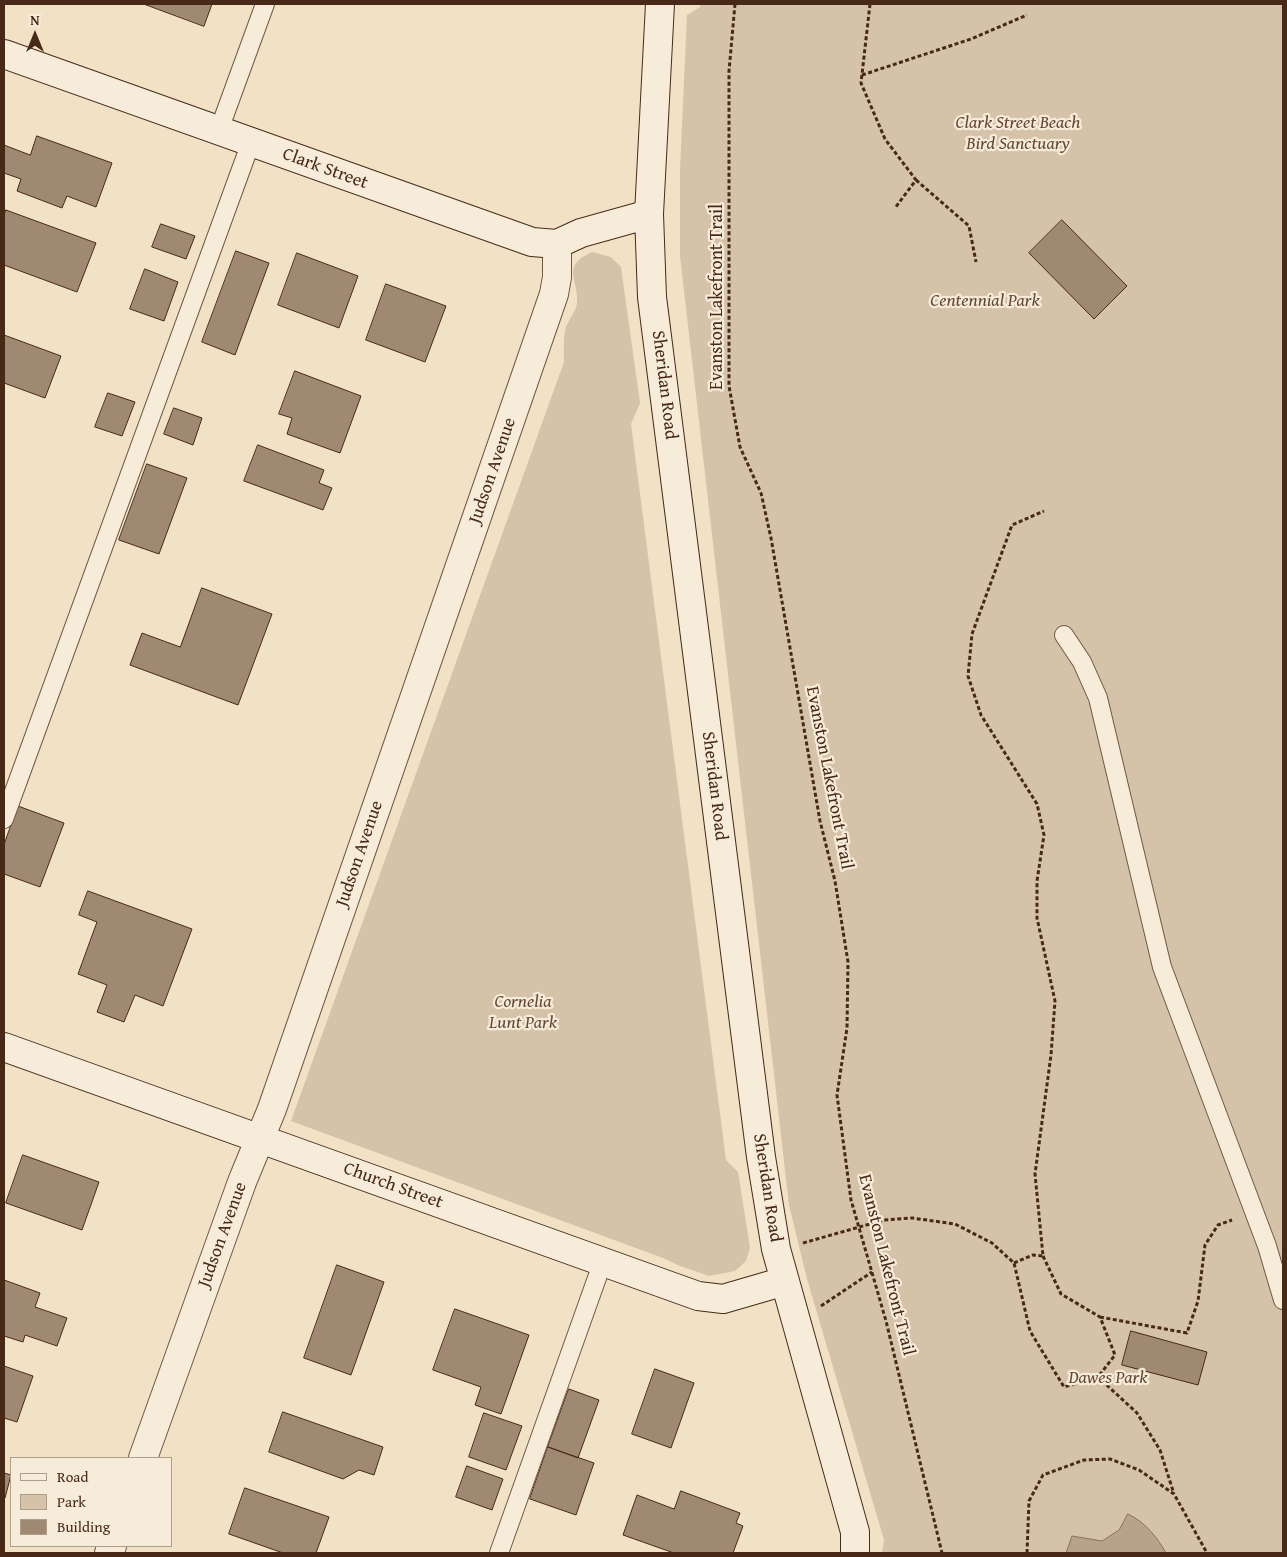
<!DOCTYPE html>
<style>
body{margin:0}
#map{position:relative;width:1287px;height:1557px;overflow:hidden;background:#f1e2c5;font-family:"Gentium Book Plus",serif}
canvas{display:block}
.frame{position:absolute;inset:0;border:5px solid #482918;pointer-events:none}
.legend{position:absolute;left:10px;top:1457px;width:162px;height:90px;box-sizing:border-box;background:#f6ecd9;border:1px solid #b09e8c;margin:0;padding:6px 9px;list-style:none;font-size:15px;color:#482918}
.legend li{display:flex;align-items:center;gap:10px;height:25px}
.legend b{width:25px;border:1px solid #b09e8c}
.north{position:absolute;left:10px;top:10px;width:50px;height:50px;-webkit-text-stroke:4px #f6ecd9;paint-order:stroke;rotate:0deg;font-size:14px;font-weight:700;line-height:20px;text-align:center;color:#482918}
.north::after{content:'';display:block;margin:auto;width:18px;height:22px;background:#482918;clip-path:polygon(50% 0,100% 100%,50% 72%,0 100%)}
</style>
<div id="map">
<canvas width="1287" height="1557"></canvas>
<div class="frame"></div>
<ul class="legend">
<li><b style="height:6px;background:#f6ecd9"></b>Road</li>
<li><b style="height:14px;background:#d4c3a8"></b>Park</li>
<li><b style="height:14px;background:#a08972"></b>Building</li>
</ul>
<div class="north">N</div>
</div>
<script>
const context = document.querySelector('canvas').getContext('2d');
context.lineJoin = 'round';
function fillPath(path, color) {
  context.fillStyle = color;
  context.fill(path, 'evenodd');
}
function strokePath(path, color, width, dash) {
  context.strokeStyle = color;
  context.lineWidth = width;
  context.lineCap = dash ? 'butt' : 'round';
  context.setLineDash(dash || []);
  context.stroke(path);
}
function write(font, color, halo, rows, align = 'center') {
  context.font = font + ' "Gentium Book Plus",serif';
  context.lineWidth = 4.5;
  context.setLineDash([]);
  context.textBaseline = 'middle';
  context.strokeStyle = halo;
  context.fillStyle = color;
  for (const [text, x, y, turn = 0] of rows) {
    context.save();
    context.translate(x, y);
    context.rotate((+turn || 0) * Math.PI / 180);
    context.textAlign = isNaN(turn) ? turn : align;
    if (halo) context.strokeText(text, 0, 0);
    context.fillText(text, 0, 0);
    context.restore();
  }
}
fillPath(new Path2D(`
 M700 4H1283V1553H882L884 1540 807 1279 789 1205 680 256V169L687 15 700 7Z
 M592 252 611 257 621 267 640 403 631 424 726 1160 738 1172 750 1248 746 1261 735 1271 709 1276 680 1266 663 1258 291 1121 564 362C564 351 563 337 566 327 569 319 577 310 577 302 579 280 560 266 592 252Z`), '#d4c3a8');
const water = new Path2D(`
 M1128 1514C1145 1522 1157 1537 1166 1553H1066L1072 1536 1102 1541 1119 1530Z`);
fillPath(water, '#b8a38a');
strokePath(water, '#8b725c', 1);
const building = new Path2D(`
 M144 4H212L204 26Z
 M37 136 112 163 96 207 67 196 62 208 17 191 21 179 4 173V145L30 155Z
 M6 210 96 243 77 292 4 265V217Z
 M1062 220 1127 286 1094 319 1029 253Z
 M161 224 195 236 186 259 152 247Z
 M236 251 269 263 235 355 202 342Z
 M297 253 358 276 339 328 278 305Z
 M145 269 178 282 164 321 130 309Z
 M386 284 446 306 425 362 366 340Z
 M4 335 61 356 45 398 4 383Z
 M295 371 361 396 340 453 287 434 292 418 279 414Z
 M108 393 135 402 122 436 95 427Z
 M174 408 202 418 193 445 164 434Z
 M258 445 324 470 319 483 332 488 323 510 244 481Z
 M147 464 187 478 159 554 119 540Z
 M202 588 272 614 238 705 130 665 142 633 180 647Z
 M18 806 64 823 40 887 4 874V845Z
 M88 891 192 929 163 1006 135 995 124 1022 97 1012 107 985 78 974 97 922 79 915Z
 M23 1155 99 1182 82 1230 6 1203Z
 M337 1265 384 1282 351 1375 304 1358Z
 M4 1280 40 1293 35 1307 67 1318 57 1346 25 1335 23 1342 4 1336Z
 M455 1309 529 1335 501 1414 475 1405 481 1387 433 1370Z
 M1131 1331 1207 1352 1198 1385 1122 1365Z
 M4 1366 33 1376 17 1422 4 1418Z
 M655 1369 694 1383 671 1448 632 1434Z
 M569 1389 599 1400 578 1458 548 1447Z
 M283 1412 383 1447 374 1475 359 1470 343 1479 269 1452Z
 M484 1413 522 1426 506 1470 469 1457Z
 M548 1447 594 1463 576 1515 530 1499Z
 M467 1466 503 1479 492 1510 456 1497Z
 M4 1473 11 1475 5 1498 4 1497Z
 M245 1488 329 1517 316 1553H283L229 1534Z
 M681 1491 740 1513 736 1523 743 1526 733 1553H674L623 1535 637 1495 674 1509Z`);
fillPath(building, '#a08972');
strokePath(building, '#482918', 1);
const lane = new Path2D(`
 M219 130 265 4
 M1064 635 1082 662 1098 698 1162 967 1267 1246 1283 1300
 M4 819 251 142
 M499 1553 603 1261`);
const street = new Path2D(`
 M143 1458 242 1182 272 1109 554 294 557 277V244
 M109 1553 112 1546`);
const secondary = new Path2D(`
 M660 4 649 214 652 297 761 1157 776 1249 855 1532V1553
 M4 54 532 242 557 244 581 233 649 214
 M4 1047 698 1296 723 1299 785 1281`);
strokePath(lane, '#725743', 20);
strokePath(street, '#725743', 30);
strokePath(secondary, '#482918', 30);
strokePath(new Path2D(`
 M735 4 729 71V386L740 447 761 493 771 538 820 821 835 881 848 962 847 1028 837 1095 851 1200 886 1321 942 1553
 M870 4 861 83 885 139 916 180 895 208
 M862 75 971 39 1027 15
 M916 180 969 226 976 262
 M803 1243 884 1220 912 1218 955 1224 992 1243 1014 1263 1030 1331 1064 1387 1098 1377 1137 1413 1160 1450 1174 1494
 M1043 1256 1061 1294 1100 1317 1115 1355 1098 1377
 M1014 1263 1033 1255 1043 1256 1035 1174 1051 1055 1055 1001 1037 918V881L1044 835 1037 804 981 715 968 676 972 634 1012 525 1044 511
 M821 1306 872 1272
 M1100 1317 1187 1333 1198 1301 1205 1245 1218 1225 1232 1220
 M1027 1553 1029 1501 1043 1475 1084 1460 1110 1459 1139 1470 1174 1494 1207 1553`), '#482918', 3, [4, 2.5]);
strokePath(lane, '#f6ecd9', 18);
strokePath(street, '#f6ecd9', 28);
strokePath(secondary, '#f6ecd9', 28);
write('italic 18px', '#644835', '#f6ecd9', [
 ["Clark Street Beach",1018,123],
 ["Bird Sanctuary",1018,144],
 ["Centennial Park",985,301],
 ["Cornelia",523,1002],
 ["Lunt Park",523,1023],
 ["Dawes Park",1108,1378]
]);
write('18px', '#482918', '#f6ecd9', [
 ["Clark Street",325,169,20],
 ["Evanston Lakefront Trail",717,297,-90],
 ["Sheridan Road",664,385,83],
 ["Judson Avenue",493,471,-71],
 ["Evanston Lakefront Trail",829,778,79],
 ["Sheridan Road",714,786,83],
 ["Judson Avenue",360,854,-71],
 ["Church Street",393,1186,20],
 ["Sheridan Road",767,1188,81],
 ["Judson Avenue",223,1235,-70],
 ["Evanston Lakefront Trail",886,1265,76]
]);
</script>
